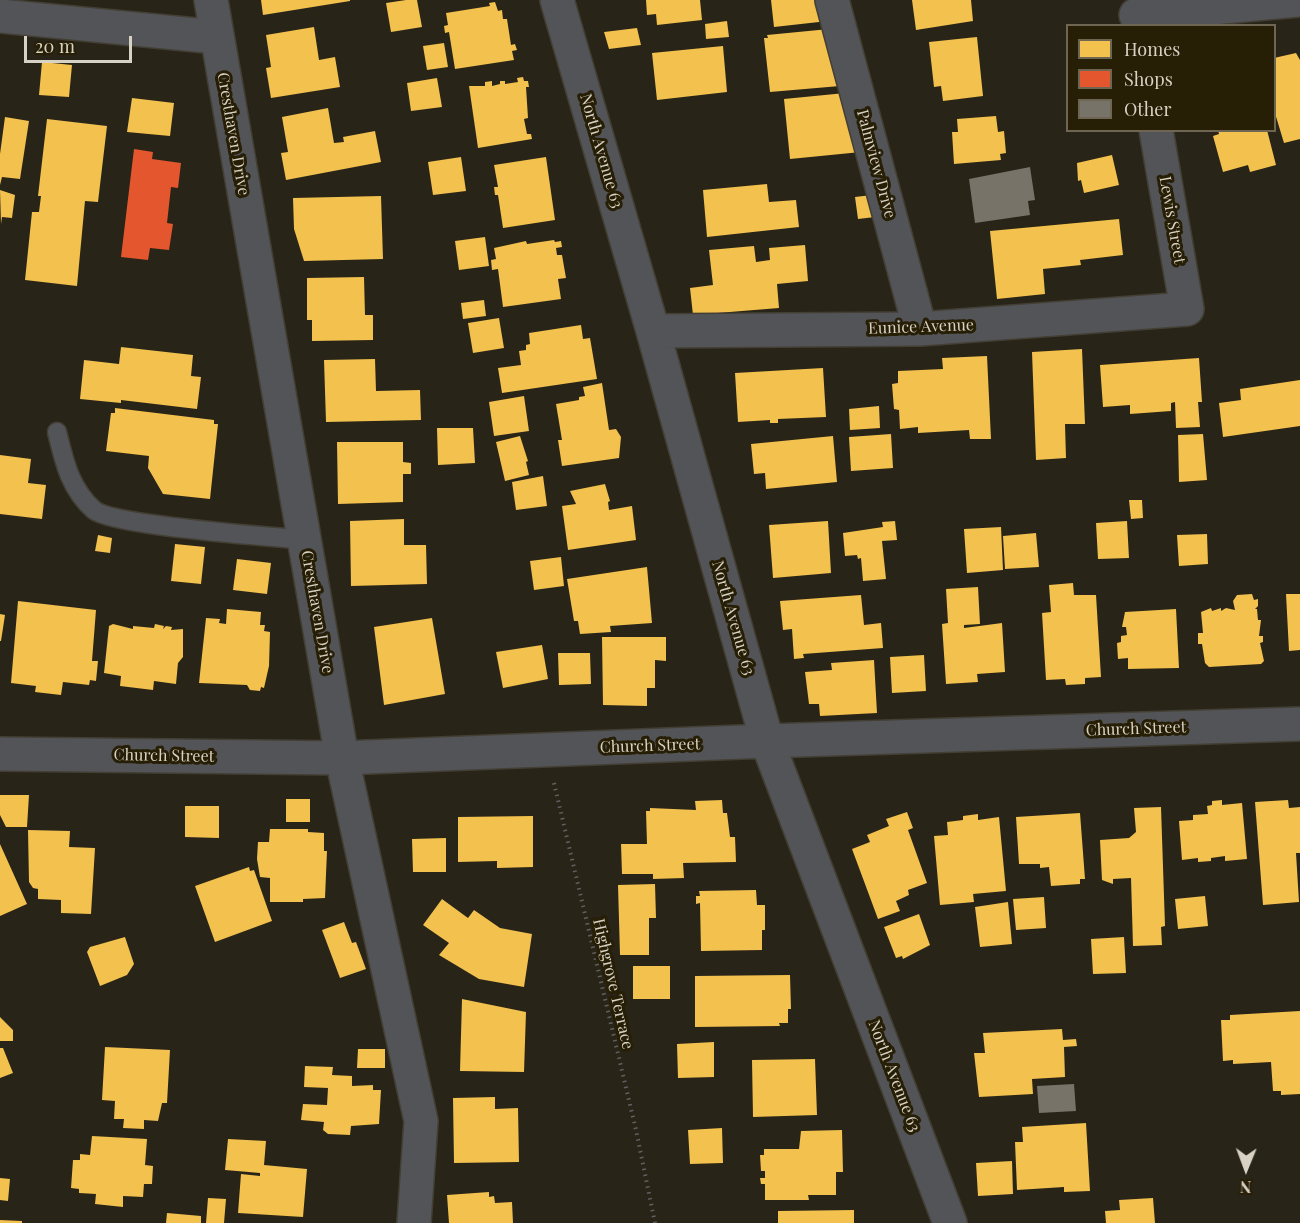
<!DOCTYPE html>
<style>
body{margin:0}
#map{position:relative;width:1300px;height:1223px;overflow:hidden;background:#292418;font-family:"Playfair Display",serif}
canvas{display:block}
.legend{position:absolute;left:1066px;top:24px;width:210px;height:108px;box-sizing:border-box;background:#271e06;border:2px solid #6e6652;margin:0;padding:8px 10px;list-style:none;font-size:18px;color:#d8d2c4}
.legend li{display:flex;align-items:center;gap:12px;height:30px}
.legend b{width:30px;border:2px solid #6e6652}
.north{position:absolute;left:1216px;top:1139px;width:60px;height:60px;-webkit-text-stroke:4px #271e06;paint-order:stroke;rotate:181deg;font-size:16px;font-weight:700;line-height:24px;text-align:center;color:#d8d2c4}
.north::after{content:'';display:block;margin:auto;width:21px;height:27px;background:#d8d2c4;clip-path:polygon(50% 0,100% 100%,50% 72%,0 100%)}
.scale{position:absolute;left:24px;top:36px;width:108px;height:27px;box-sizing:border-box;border:3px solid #d8d2c4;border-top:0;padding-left:8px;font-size:18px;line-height:21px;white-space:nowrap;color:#d8d2c4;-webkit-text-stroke:4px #271e06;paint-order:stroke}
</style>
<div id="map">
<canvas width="1300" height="1223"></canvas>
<ul class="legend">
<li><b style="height:16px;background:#f2c14e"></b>Homes</li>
<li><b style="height:16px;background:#e4572e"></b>Shops</li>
<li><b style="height:16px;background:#777368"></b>Other</li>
</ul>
<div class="north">N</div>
<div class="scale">20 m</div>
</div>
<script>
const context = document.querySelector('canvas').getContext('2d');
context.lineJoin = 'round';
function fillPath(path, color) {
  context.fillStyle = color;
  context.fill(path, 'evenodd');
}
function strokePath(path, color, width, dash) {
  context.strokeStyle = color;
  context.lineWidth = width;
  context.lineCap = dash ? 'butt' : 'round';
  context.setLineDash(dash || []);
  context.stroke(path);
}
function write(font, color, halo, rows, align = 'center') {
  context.font = font + ' "Playfair Display",serif';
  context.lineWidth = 6;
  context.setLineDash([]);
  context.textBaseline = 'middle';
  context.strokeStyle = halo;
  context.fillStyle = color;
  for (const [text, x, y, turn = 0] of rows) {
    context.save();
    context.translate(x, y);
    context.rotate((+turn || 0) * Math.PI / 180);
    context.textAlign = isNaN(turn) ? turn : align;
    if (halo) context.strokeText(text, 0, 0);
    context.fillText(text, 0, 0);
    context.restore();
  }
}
fillPath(new Path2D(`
 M261 0H350V1L263 15Z
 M406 0H417L422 27 391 32 386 3Z
 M646 0H700L702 20 657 25 656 14 647 15Z
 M771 0H820L828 21 774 27Z
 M912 0H971L973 21 916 30Z
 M495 2 498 11 502 10 503 19H507L511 45 515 44 517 50 512 51 514 60 455 69 449 32 445 33 444 26 448 25 446 13 490 6 489 3Z
 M727 21 729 37 706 39 705 24Z
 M314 27 319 60 335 57 340 87 271 98 266 68 271 67 266 35Z
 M637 28 641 45 609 49 604 32Z
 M829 29 840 86 770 92 764 38H768L767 35Z
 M977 37 983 96 943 101 941 86 934 87 929 42Z
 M444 43 448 67 427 70 423 46Z
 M723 46 727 92 657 100 652 53Z
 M1296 53 1300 60V139L1284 143 1274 110V58Z
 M42 62 72 65 69 97 39 95Z
 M523 77 524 81H528L529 87H526L528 118 524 119 527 134H531L532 139 478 148 469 86H485V82L492 81V86L500 84V81H505V84L518 82 517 78Z
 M437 78 442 107 411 111 407 83Z
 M845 93 861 152 790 159 784 99Z
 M132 98 174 103 170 136 127 132Z
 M328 108 334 143 344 142 343 137 375 131 381 162 286 180 281 153 288 152 282 117Z
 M996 116 998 132 1004 131 1006 153 1000 154 1001 160 954 164 952 132H958L957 119Z
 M5 117 29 121 20 179 2 177 0 185V154Z
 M47 119 107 126 98 202 85 201 77 286 25 280 32 212H39L41 196H38Z
 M1218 130H1267L1276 165 1250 172 1248 165 1223 172 1213 136 1219 134Z
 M1112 155 1119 185 1084 193 1081 180 1078 181 1077 163Z
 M461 157 466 191 433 195 428 162Z
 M546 157 555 220 503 228 498 195H495L494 187H498L494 165Z
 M767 184 769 202 796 200 799 227 707 237 703 190Z
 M0 190 15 195 12 218 2 217 1 224Z
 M872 195 875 217 858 219 855 197Z
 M381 196 383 259 304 261 294 229 293 198Z
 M1119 219 1123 255 1080 260 1081 265 1043 269 1045 294 997 299 990 231Z
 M485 237 489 266 459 270 455 241Z
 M554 240 555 242 561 241 562 247 556 248 557 255H562L566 278 558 279 561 299 503 307 498 269 492 270 491 260 496 259 494 248 526 241 527 244Z
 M805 245 808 281 777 284 779 308 693 315 690 288 713 285 709 250 754 246 756 262 770 260 769 248Z
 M364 277 365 315H373V340L312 341V320H307V278Z
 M484 300 486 316 463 319 461 303Z
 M499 318 504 348 473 353 468 323Z
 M581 325 583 339 590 338 597 379 502 393 498 368 521 365 519 351 526 350V345L530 344 529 333Z
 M121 347 193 355 191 376 201 377 197 409 121 400V403L80 399 84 360 119 364Z
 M1082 349 1085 424H1065L1066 458 1036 460 1032 352Z
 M987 356 991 439H970L969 430 918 433V427L900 429 899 410 894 409 892 384 898 383V371L943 369 942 358Z
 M1199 358 1202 402H1198L1200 427 1176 428 1175 402 1171 403V411L1130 414V405L1103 407 1100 365Z
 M375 359 376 391 420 390 421 420 326 422 324 360Z
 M823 368 826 417 778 419V423H770V420L738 422 735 373Z
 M1300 380V426L1223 437 1219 403 1241 400 1240 389Z
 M602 383 609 430 616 429 621 437 619 458 562 466 558 440H562L556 404 579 400V397L585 396 583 387Z
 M524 396 529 431 494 436 489 402Z
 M879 406 880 428 850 430 849 409Z
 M115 408 214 420V424H218L210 499 163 494 148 468 149 456 106 451 111 413H115Z
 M437 428H473L475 463 438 465Z
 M891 434 893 468 851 471 849 437Z
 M1203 434 1207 480 1179 482 1178 435Z
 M520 436 528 461 526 462 529 475 505 481 496 442Z
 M833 436 837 482 766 489 765 473 754 474 751 444Z
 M337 442H403V462L411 463V474H403V502L338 504Z
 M0 455 31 459 28 483 46 485 42 519 0 514Z
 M543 476 547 506 516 510 512 482Z
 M605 484 610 501 608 502 609 510 632 506 636 540 568 550 562 506 576 504 570 491Z
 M1129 500H1142L1143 518 1131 519Z
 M404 519V545H426L427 584 351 586 350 521Z
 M828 521 831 573 773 578 769 525Z
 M895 521 897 540 882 541 886 579 863 581 861 558 858 559 857 555 845 556 843 533 883 527 882 522Z
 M1127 521 1129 558 1098 559 1096 523Z
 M1001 527 1003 570 967 573 964 529Z
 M1036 533 1039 567 1005 569 1003 536Z
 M1207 534 1208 564 1179 566 1177 535Z
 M98 535 112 538 110 553 95 551Z
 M175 544 205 547 201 584 171 581Z
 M561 557 564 586 534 590 530 561Z
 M237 559 271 563 267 594 233 590Z
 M647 567 652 623 610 626 611 632 580 634 578 621H574L567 579Z
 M1073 583 1074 595H1096L1101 677 1085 678V684L1066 685 1065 679 1046 680 1042 613 1051 612 1049 585Z
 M978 587 980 624 964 625V628L1002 623 1005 672 977 674 978 682 946 684 942 624 948 623 946 589Z
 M1252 594 1254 600 1258 599V606L1255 609H1257L1258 620H1261L1259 636H1263V642L1260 643 1264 661 1261 664 1209 667 1205 663 1202 644H1198V633H1203L1201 612 1211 608 1212 611 1221 608V611L1226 608 1235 610 1233 601 1237 595Z
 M1286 594H1300V650L1289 651Z
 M861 595 864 625 881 623 883 648 803 654 804 658 794 659 792 629 783 630 780 601Z
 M18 601 96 610 92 661H98L96 681 90 680 89 685 63 682 61 695 35 692 36 686 11 683Z
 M227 609 261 612 260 625H265L264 631 270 632 269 666 264 688 261 687 260 691 250 690 247 685 199 683 206 618 220 619 219 623 226 624Z
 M1176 609 1179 668 1128 669V658L1118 659 1117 643 1121 642V636L1127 635 1126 627H1122L1125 612Z
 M0 614 5 615 1 641H0Z
 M432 618 445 694 384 705 374 627Z
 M113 624 133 629V626L154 628 155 624 164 626 163 629 166 626 172 627 171 630 183 629V657L178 663 176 684 154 681 153 690 120 686 121 676 104 673 109 626Z
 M602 637H666V661L655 660V688H647V706L603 705Z
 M542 645 548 679 503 688 496 652Z
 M558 653H590L591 684 559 685Z
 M924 655 926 691 892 693 890 657Z
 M874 660 877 713 820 716 819 704H809L805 672 832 670 831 663Z
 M0 795H29L27 827H6L0 815Z
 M286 799H310V822H286Z
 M722 800 723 813H727L730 837H735L736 862 683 863 684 878 653 879V874H622L621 844H647L646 811H650V808L696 810 695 801Z
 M1222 800V805L1242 803 1247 859 1225 861V856L1211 858V861L1198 862V858L1182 860 1179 821 1193 820V815L1208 814 1207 806 1212 805V801Z
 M1288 800 1289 808 1300 807V853H1296L1299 902 1263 905 1255 802Z
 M185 806H219V838L185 837Z
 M1161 807 1165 926 1161 927 1162 945 1133 946 1131 878 1113 879V884L1102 880 1100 840 1129 838 1136 832 1134 808Z
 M907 812 913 828 908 830 927 883 908 890 909 895 896 901 900 911 878 919 852 849 870 842 867 835 889 826 886 819Z
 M1080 813 1085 879H1080V884L1051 886 1049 867 1040 868V864H1019L1016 817Z
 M978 814V820L999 817 1006 891 973 894 974 902 940 905 934 836 948 835 947 822 963 820V816Z
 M533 816V867L497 868V861L458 862V817Z
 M270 829H308V832L324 833V851H327L325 898 303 899V902H270V878L260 877 257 859 258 842H269Z
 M28 830 70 831 69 847 95 848 91 914 61 913V900L38 899V889L33 888 29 882Z
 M446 838V872H413L412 839Z
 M0 844 27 904 0 916Z
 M249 867 250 871 254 870 272 921 215 942 195 886Z
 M655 884 656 918H649V955H620L618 885Z
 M756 890 757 905H765V930H762V950L701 951 700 903 696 904V896H700L699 891Z
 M1205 896 1208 926 1178 929 1175 899Z
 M1044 897 1046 928 1016 930 1013 899Z
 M442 899 468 918 474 910 500 928 532 934 524 987 479 979 439 955 449 943 423 925Z
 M1008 902 1012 944 980 947 975 907Z
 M919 914 930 945 903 959 902 956 896 958 884 927Z
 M344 922 352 943 356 942 366 969 340 978 322 930Z
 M125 937 134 964 127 975 100 986 87 952 90 947Z
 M1124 937 1126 973 1093 974 1091 939Z
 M633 966H670V999H633Z
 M790 975 791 1009H788V1023H779L780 1026 695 1027V976Z
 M462 999 526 1012 524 1072 460 1071Z
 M1300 1011V1094L1281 1095V1091H1273L1271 1062 1233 1064V1060L1223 1061 1221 1020H1230V1015Z
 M0 1017 13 1030V1041H0Z
 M1062 1029 1063 1040 1076 1039 1077 1046 1064 1047 1065 1077 1032 1079 1033 1094 979 1097 974 1053H985L983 1033Z
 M714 1042V1077L678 1078 677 1044Z
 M105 1047 170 1050 167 1103H162L158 1121 144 1120V1129L123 1128 124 1119H114L115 1101 102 1100Z
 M0 1048H3L13 1073 0 1078Z
 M358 1049H385V1068H357Z
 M815 1059 817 1115 753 1117 752 1060Z
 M305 1066 333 1067 332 1075 352 1076V1086L373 1085V1090H381L379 1124 351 1126 350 1135 328 1134 323 1130 324 1122 301 1120 303 1104 327 1105 328 1088 304 1087Z
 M495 1097V1109L518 1108 519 1162 454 1163 453 1098Z
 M1086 1123 1090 1191 1064 1192V1187L1017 1190 1015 1142H1023L1022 1127Z
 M722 1128 723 1163 690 1164 688 1130Z
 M842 1130 843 1172H836V1195H808L809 1200H765V1184H761L760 1178H765V1171H761L760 1155H764V1149H799L801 1131Z
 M92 1136 147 1139 145 1165 153 1166 152 1184H144L143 1197 123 1196V1207L95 1204 96 1194 79 1193V1189L71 1188 73 1160H80V1154L90 1155Z
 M228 1139 266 1141 264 1165 307 1169 303 1217 238 1213 241 1174 260 1176V1173L225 1170Z
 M1012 1161 1013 1194 978 1196 976 1163Z
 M0 1178 10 1179 8 1201 0 1200Z
 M489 1192V1197L494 1196 495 1203 512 1202 513 1223H449L447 1195Z
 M208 1198 226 1199 224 1223H206Z
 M1153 1198 1155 1223H1106L1105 1211 1120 1210 1119 1200Z
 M854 1210V1223H778V1211Z
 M167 1213 201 1216V1223H166Z
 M0 1220 22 1221V1223H0Z`), '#f2c14e');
fillPath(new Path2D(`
 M134 149 153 152 152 159 181 163 178 188 171 187 167 223 173 224 169 250 150 248 148 260 121 257Z`), '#e4572e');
fillPath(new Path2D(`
 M1030 167 1035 200 1028 201 1030 215 975 223 969 179Z
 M1074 1084 1076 1111 1039 1113 1037 1086Z`), '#777368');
const service = new Path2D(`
 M57 432C64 461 70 489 94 510 114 526 269 536 304 540`);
const minor = new Path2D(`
 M211 0 342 758 421 1121 414 1223
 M557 0 653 331 767 741 950 1223
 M832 0 920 329
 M1136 15 1298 0
 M0 16 217 37
 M653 331 920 329 1187 309 1156 130
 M0 754 342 758 767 741 1300 724`);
strokePath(service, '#433f35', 21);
strokePath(minor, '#433f35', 36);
strokePath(new Path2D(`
 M554 783 636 1130 655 1223`), '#5f605f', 4, [1.5, 4.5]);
strokePath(service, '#535457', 18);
strokePath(minor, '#535457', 33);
write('16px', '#d8d2c4', '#271e06', [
 ["Cresthaven Drive",233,134,80],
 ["North Avenue 63",601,151,74],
 ["Palmview Drive",876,164,75],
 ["Lewis Street",1172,220,80],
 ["Eunice Avenue",921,327,-2],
 ["Cresthaven Drive",317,612,80],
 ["North Avenue 63",733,618,74],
 ["Church Street",1136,729,-2],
 ["Church Street",650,746,-2],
 ["Church Street",164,756,1],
 ["Highgrove Terrace",613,984,77],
 ["North Avenue 63",894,1076,69]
]);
</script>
